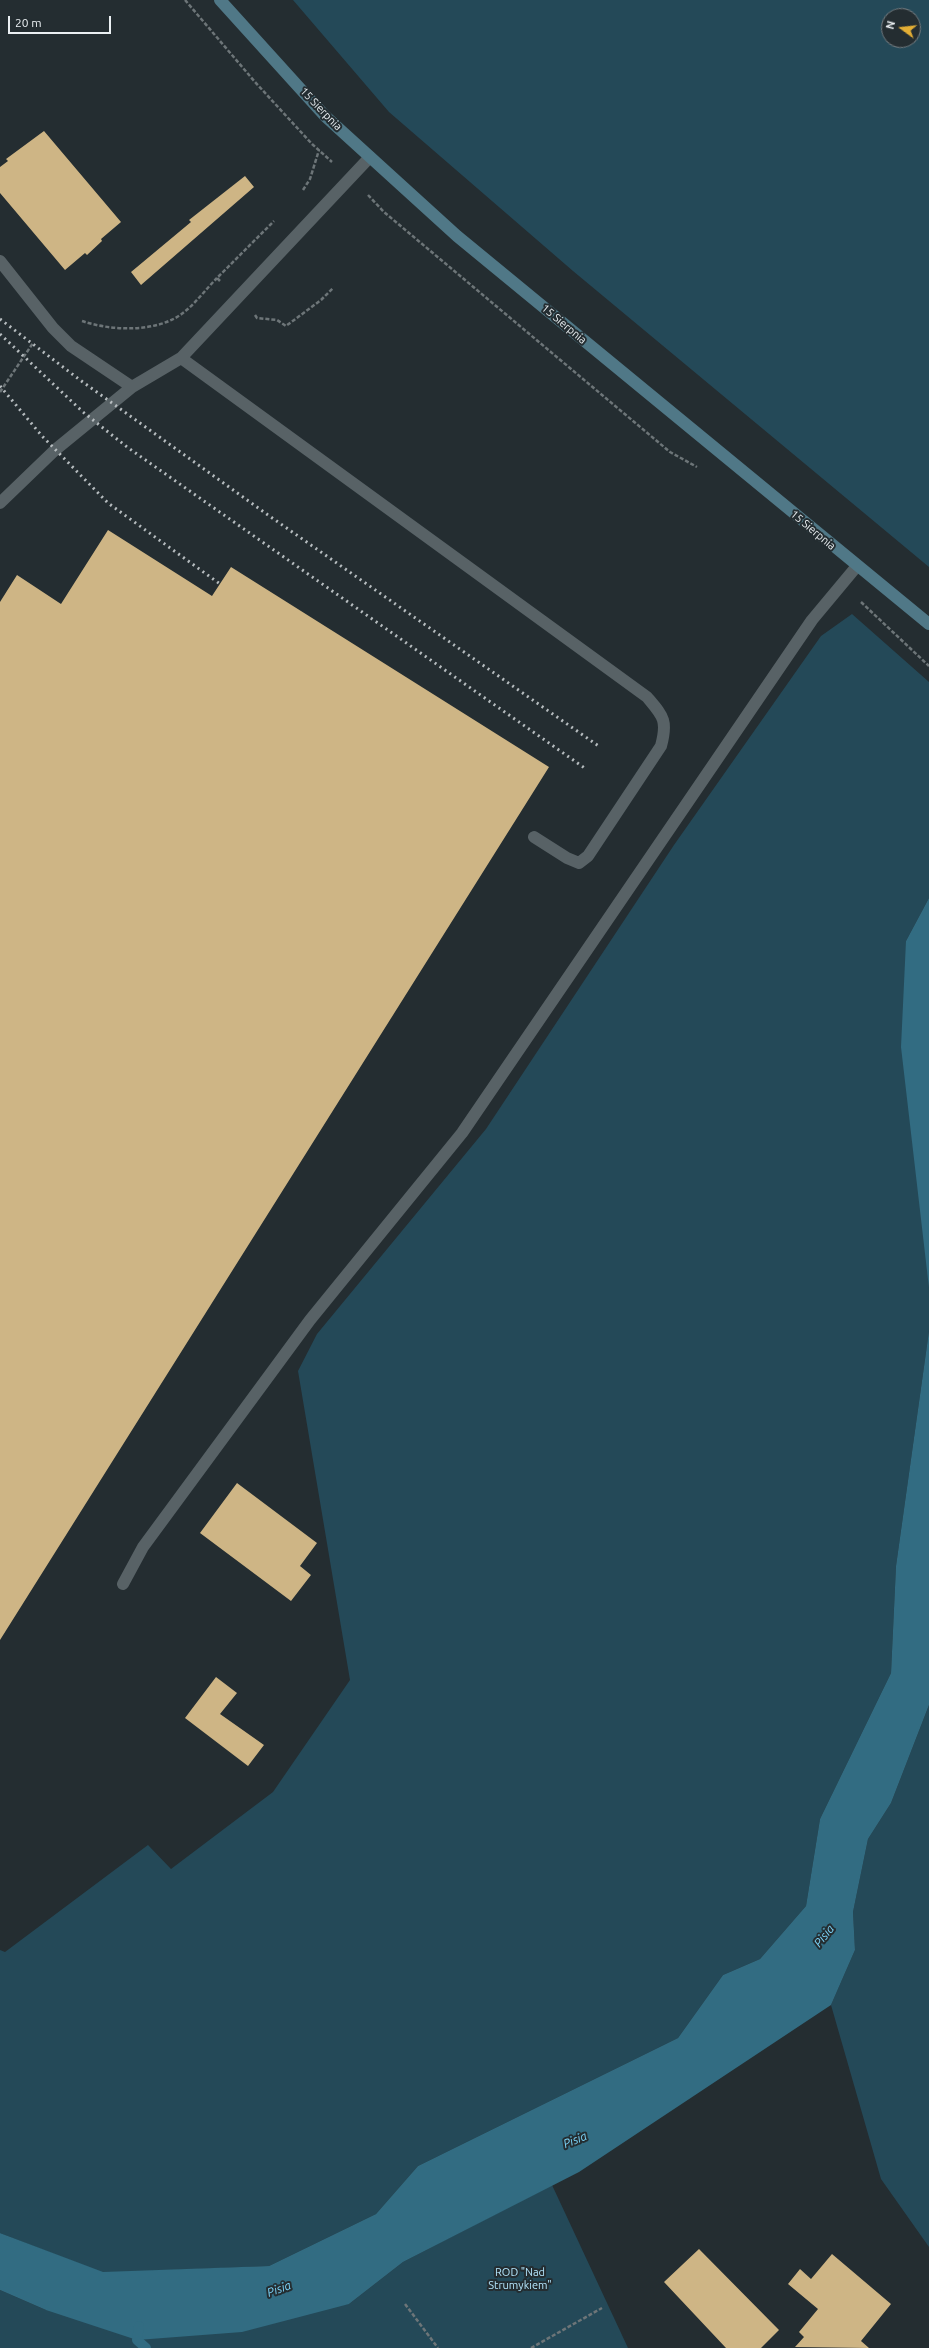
<!DOCTYPE html>
<style>
body{margin:0}
#map{position:relative;width:929px;height:2348px;overflow:hidden;background:#242d31;font-family:Ubuntu,sans-serif}
canvas{display:block}
.north{position:absolute;left:881px;top:8px;width:40px;height:40px;box-sizing:border-box;background:#242d31;border:1px solid #747b7f;border-radius:50%;rotate:285deg;font-size:11px;font-weight:700;line-height:16px;text-align:center;color:#ebf0f3}
.north::after{content:'';display:block;margin:auto;width:14px;height:18px;background:#e3ae35;clip-path:polygon(50% 0,100% 100%,50% 72%,0 100%)}
.scale{position:absolute;left:8px;top:16px;width:103px;height:18px;box-sizing:border-box;border:2px solid #ebf0f3;border-top:0;padding-left:5px;font-size:12px;line-height:14px;white-space:nowrap;color:#ebf0f3;-webkit-text-stroke:3px #242d31;paint-order:stroke}
</style>
<div id="map">
<canvas width="929" height="2348"></canvas>
<div class="north">N</div>
<div class="scale">20 m</div>
</div>
<script>
const context = document.querySelector('canvas').getContext('2d');
context.lineJoin = 'round';
function fillPath(path, color) {
  context.fillStyle = color;
  context.fill(path, 'evenodd');
}
function strokePath(path, color, width, dash) {
  context.strokeStyle = color;
  context.lineWidth = width;
  context.lineCap = dash ? 'butt' : 'round';
  context.setLineDash(dash || []);
  context.stroke(path);
}
function write(font, color, halo, rows, align = 'center') {
  context.font = font + ' Ubuntu,sans-serif';
  context.lineWidth = 4;
  context.setLineDash([]);
  context.textBaseline = 'middle';
  context.strokeStyle = halo;
  context.fillStyle = color;
  for (const [text, x, y, turn = 0] of rows) {
    context.save();
    context.translate(x, y);
    context.rotate((+turn || 0) * Math.PI / 180);
    context.textAlign = isNaN(turn) ? turn : align;
    if (halo) context.strokeText(text, 0, 0);
    context.fillText(text, 0, 0);
    context.restore();
  }
}
fillPath(new Path2D(`
 M293 0H929V567L573 271 389 112ZM889 16H913V40H889Z
 M852 614 929 682V898L906 941 929 1288V1331L896 1566 891 1673 820 1819 806 1906 760 1959 723 1975 678 2038 418 2166 376 2214 269 2266 103 2273 0 2233V1950L5 1952 148 1845 171 1869 273 1792 350 1680 298 1371 317 1334 486 1129 674 845 821 636Z
 M929 1705V2247L881 2179 831 2005 855 1950 853 1912 868 1839 891 1803Z
 M552 2185 628 2348H0V2290L46 2310 349 2304 403 2262Z`), '#244958');
fillPath(new Path2D(`
 M929 898V1288L901 1047 906 941Z
 M929 1331V1705L891 1803 868 1839 853 1912 855 1950 831 2005 579 2172 403 2262 349 2304 242 2332 137 2340 46 2310 0 2290V2233L103 2272 269 2266 376 2214 418 2166 678 2038 723 1975 760 1959 806 1906 820 1819 891 1673 896 1566Z`), '#326c82');
strokePath(new Path2D(`
 M139 2326 137 2340 146 2348`), '#326c82', 10);
fillPath(new Path2D(`
 M44 131 121 222 101 239 102 241 87 255 85 253 65 270 0 193V167L8 161 6 159Z
 M245 176 254 187 141 285 131 272 191 222 189 220Z
 M108 530 212 596 231 567 549 767 0 1640V602L17 575 61 604Z
 M237 1483 317 1543 300 1566 311 1575 291 1601 200 1533Z
 M216 1677 237 1693 220 1714 264 1745 248 1766 185 1718Z
 M699 2249 779 2330 761 2348H726L664 2282Z
 M832 2254 891 2304 861 2341 869 2348 795 2347 804 2337 799 2332 818 2309 788 2284 800 2269 811 2279Z`), '#ceb585');
strokePath(new Path2D(`
 M185 0 255 82 312 144 332 162
 M303 190 310 179 319 150
 M368 195 384 212 670 452 697 467
 M220 281 217 278 274 221
 M255 315 257 318 277 320 286 326 321 300 333 288
 M82 321C111 331 157 333 183 313 195 304 206 289 217 278
 M0 392 33 343
 M861 602 929 666
 M405 2304 438 2348
 M531 2348 602 2308`), '#6d7578', 2.5, [4, 2]);
strokePath(new Path2D(`
 M0 261 53 328 71 346 132 387 181 358 370 157
 M181 358 647 697C663 716 668 720 661 746L588 856 579 863 567 858 534 837
 M0 503 55 450 132 387
 M123 1584 143 1547 310 1320 462 1133 812 620 857 566`), '#586266', 12);
strokePath(new Path2D(`
 M220 0 325 116 457 236 929 624`), '#507887', 12);
strokePath(new Path2D(`
 M0 319 80 380 268 515 600 747
 M0 334 83 412 127 447 586 769
 M0 386 42 436 108 503 220 584`), '#b6bcbf', 3, [2, 4]);
write('11px', '#ebf0f3', '#242d31', [
 ["15 Sierpnia",321,109,46],
 ["15 Sierpnia",564,324,40],
 ["15 Sierpnia",813,530,40]
]);
write('11px', '#b4e6fd', '#242d31', [
 ["ROD \"Nad",520,2272],
 ["Strumykiem\"",520,2285]
]);
write('italic 12px', '#7cd5fa', '#242d31', [
 ["Pisia",824,1936,-51],
 ["Pisia",575,2140,-22],
 ["Pisia",279,2289,-20]
]);
</script>
